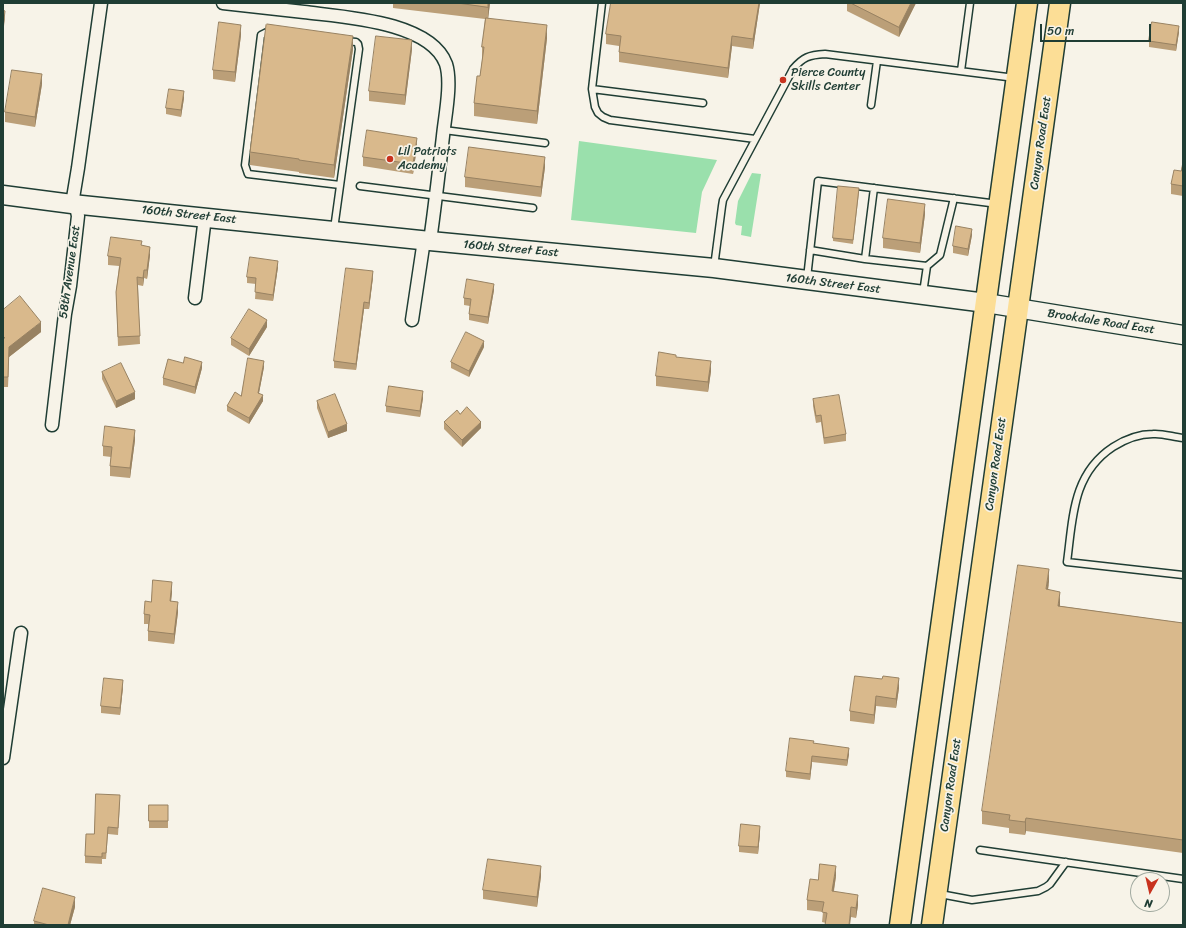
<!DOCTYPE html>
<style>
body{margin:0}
#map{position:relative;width:1186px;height:928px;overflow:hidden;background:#f7f3e8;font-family:Sriracha,sans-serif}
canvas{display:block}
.frame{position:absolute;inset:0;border:4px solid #1f3d34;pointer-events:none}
.north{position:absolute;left:1130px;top:872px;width:40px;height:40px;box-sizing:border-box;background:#f7f3e8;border:1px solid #a1aaa0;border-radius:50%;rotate:188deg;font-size:11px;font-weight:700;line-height:16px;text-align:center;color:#1f3d34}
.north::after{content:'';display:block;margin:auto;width:14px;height:18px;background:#c8321e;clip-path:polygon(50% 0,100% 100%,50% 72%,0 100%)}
.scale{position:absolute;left:1040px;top:24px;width:111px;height:18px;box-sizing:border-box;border:2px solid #1f3d34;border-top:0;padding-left:5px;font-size:12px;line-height:14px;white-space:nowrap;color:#1f3d34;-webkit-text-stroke:3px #f7f3e8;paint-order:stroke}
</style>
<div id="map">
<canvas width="1186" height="928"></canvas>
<div class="frame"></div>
<div class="north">N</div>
<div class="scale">50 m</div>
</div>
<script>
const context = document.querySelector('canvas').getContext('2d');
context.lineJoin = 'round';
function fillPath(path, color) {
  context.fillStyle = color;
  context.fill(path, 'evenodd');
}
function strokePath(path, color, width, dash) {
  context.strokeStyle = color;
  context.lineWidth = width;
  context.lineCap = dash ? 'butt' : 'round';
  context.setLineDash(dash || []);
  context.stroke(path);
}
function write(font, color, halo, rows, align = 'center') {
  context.font = font + ' Sriracha,sans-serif';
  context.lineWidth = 3.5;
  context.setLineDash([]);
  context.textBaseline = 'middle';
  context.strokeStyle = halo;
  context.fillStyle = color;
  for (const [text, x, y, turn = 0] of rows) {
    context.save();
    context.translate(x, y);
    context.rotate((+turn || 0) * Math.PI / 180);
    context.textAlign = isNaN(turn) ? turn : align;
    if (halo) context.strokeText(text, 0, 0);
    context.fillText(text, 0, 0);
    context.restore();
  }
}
fillPath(new Path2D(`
 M579 141 717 160 702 192 696 233 571 220Z
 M752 173 761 174 751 237 741 235 742 226 736 225 735 223 738 201Z`), '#9ae0ac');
const service = new Path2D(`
 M602 3 592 89 595 107 598 113 603 117 610 120 755 139
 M272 33 267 32 261 35 245 165 248 174 340 185
 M961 71 970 3
 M592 89 703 103
 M871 105 877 61
 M444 130 545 143
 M360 186 533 208
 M334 229 359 49 358 44 356 42 345 41
 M810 250 865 259 927 266 923 293
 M865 259 874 188
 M927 266 940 255 954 198
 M714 267 722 206 723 200 793 69C803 57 809 55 825 54L1015 78
 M807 278 818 181 998 204
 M1183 438C1173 437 1162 433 1153 434 1139 434 1124 440 1113 447 1072 474 1073 518 1067 562L1183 575
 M980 850 1183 879
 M940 894 972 900 1038 891 1046 887 1050 884 1066 862`);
const minor = new Path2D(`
 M223 3C250 6 277 9 304 12 342 17 430 21 446 64 452 83 445 116 443 136 439 171 435 206 430 241
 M195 298 205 217
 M412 320 424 240
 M52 425 65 314 70 286 78 216 77 211 72 204 78 168 101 3
 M3 758 21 633`);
const secondary = new Path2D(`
 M3 195 72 204 430 241 714 268 986 303 1183 335`);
const primary = new Path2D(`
 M900 925 1027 3
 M932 925 1018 308 1060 3`);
strokePath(service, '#1f3d34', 9);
strokePath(minor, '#1f3d34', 15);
strokePath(secondary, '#1f3d34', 21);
strokePath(primary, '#1f3d34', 23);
strokePath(service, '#f7f3e8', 6);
strokePath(minor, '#f7f3e8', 12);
strokePath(secondary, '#f7f3e8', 18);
strokePath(primary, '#fcde96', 20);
fillPath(new Path2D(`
 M393 3H490L488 18 547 38 537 124 474 116V103L480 76 482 60V47L485 19 393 8Z
 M611 3H760L753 49 732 46 728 78 619 62V46L606 44V34Z
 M847 3H916L899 37 847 11Z
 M1179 32 1176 51 1149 47V41Z
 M241 35 235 82 213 79V70Z
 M353 49 334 178 299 173V172L250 165V152Z
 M412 49 405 105 369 101V91Z
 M42 84 35 127 5 122V112Z
 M184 98 181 117 166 114V108Z
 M417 147 413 174 363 166V157Z
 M1183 162V196L1171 194V184L1181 171Z
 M545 167 541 197 465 187V177Z
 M859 192 853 244 833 241V238Z
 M925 214 920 253 883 248V238Z
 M972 235 968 256 953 253V246Z
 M142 245 150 255 147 279 144 278 143 286 138 285 140 344 118 346 116 292 119 266 108 265V256Z
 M278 267 273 301 255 299 256 284 247 283V277Z
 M373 277 369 309H364L356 370 334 368V361Z
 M494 290 488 324 469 320V314L470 306 464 305V298Z
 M3 310 41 332 9 357 8 387H3Z
 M267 327 249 356 231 345V338Z
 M484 347 469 377 451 368V362Z
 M676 357 711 371 708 392 656 386V376Z
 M264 367 259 393 263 401 249 424 227 411V406L241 396Z
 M202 368 195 394 163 385V378Z
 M102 372 135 399 116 408 102 379Z
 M423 398 420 417 386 412V406Z
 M813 399 846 434V441L824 444 821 422 816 423 813 406Z
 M317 401 347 431 328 438 317 408Z
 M460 414 481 428 462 447 444 429V422Z
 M135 440 130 478 110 476V466L111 457 103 456V446Z
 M1049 582 1048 590 1060 606 1183 623V853L1026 831 1025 835 1009 833V828L982 824V811Z
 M172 592 171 601 178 612 174 644 148 641V624H144V614L151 602Z
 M855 676 899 688 896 708 876 706 874 724 850 721V711Z
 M123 687 120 715 101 713V706Z
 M814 743 849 754 847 766 812 762 810 780 786 777V771Z
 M120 802 118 835 108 834 106 859H102V864L85 863V856L94 834Z
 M149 805H168V828H149Z
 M760 833 758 854 739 852V846Z
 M541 876 537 907 483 899V890Z
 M836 876 834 891 858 905 856 918 851 917 826 923 822 922 823 912 807 910V900Z
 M75 907 70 925H34V921Z`), '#bb9f78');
fillPath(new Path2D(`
 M488 3H490L488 20Z
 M759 3H760L753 49V39Z
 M911 3H916L899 37V27Z
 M5 11V17L3 35V28Z
 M241 25V35L235 82V72Z
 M547 25V38L537 124V111Z
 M1179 26V32L1176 51V45Z
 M353 36V49L334 178V165Z
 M732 36V46L728 78V68Z
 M412 40V49L405 105V95Z
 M42 74V84L35 127V117Z
 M184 91V98L181 117V110Z
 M417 138V147L413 174V164Z
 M545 157V167L541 197V187Z
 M925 204V214L920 253V243Z
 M972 229V235L968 256V249Z
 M150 247V255L147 279V270Z
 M278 261V267L273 301V295Z
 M144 270V278L143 286V278Z
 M373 271V277L369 309V303Z
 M494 284V290L488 324V317Z
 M364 302V309L356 370V364Z
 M267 320V327L249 356V349Z
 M41 322V332L9 357 8 387 9 347Z
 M484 341V347L469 377V371Z
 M264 361V367L258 398V393Z
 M711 361V371L708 392V382Z
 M202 362V368L195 394V387Z
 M423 391V398L420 417V411Z
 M135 392V399L116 408V401Z
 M263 395V401L249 424V418Z
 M481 422V428L462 447V440Z
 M347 424V431L328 438V432Z
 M135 430V440L130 478V468Z
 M1049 569V582L1046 602V589Z
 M172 582V592L170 611V601Z
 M1060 592V605L1058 619V606Z
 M178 602V612L174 644V634Z
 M899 678V688L896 708V699Z
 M123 680V687L120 715V708Z
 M876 696V706L874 724V715Z
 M849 748V754L847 766V760Z
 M812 756V762L810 780V774Z
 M1026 818V831L1025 835V822Z
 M760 826V833L758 854V847Z
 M541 866V876L537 907V897Z
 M836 866V876L832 901V891Z
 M858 895V905L856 918V908Z
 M75 897V907L70 925H68Z
 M851 907V917L850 925H849Z`), '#988262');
const building = new Path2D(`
 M458 3H488V7Z
 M611 3H759L753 39 732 36 728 68 619 52 621 36 606 34Z
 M851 3H911L899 27Z
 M3 10 5 11 3 28Z
 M486 18 547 25 537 111 474 103 477 76H480L484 47H482Z
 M219 22 241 25 235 72 213 70Z
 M1152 22 1179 26 1176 45 1149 41Z
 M267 24 353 36 334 165 299 160V159L250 152 266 25Z
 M376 36 412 40 405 95 369 91Z
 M12 70 42 74 35 117 5 112Z
 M169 89 184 91 181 110 166 108Z
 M367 130 417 138 413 164 363 157Z
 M469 147 545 157 541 187 465 177Z
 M1183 162V186L1171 184 1174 170 1181 171Z
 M838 186 859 188 853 240 833 238Z
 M888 199 925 204 920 243 883 238Z
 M956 226 972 229 968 249 953 246Z
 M111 237 142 241 141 245 150 247 147 270H144L143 278 137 277 140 336 118 337 116 292 121 258 108 256Z
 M250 257 278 261 273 295 255 292 256 278 247 277Z
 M346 268 373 271 369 303 364 302 356 364 334 361Z
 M467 279 494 284 488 317 469 314 471 299 464 298Z
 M20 296 41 322 9 347 8 377H3V338H5L3 336V310Z
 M249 309 267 320 249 349 231 338Z
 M466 332 484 341 469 371 451 362Z
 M659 352 676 355V357L711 361 708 382 656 376Z
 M185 357 202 362 195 387 163 378 168 359 183 363Z
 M248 358 264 361 258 393 263 395 249 418 227 406 235 392 241 396Z
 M121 363 135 392 116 401 102 372Z
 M389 386 423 391 420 411 386 406Z
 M335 394 347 424 328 432 317 401Z
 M839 395 846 434 824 438 821 415 816 416 813 399Z
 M467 407 481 422 462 440 444 422 457 410 460 414Z
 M105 426 135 430 130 468 110 466 112 447 103 446Z
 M1018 565 1049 569 1046 589 1060 592 1058 606 1183 623V840L1026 818 1025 822 1009 820 1010 815 982 811Z
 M153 580 172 582 170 601 178 602 174 634 148 631 150 615 144 614 145 601 151 602Z
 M855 676 882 679 883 676 899 678 896 699 876 696 874 715 850 711Z
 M104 678 123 680 120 708 101 706Z
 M790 738 814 741 813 743 849 748 847 760 812 756 810 774 786 771Z
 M96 794 120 795 118 828 108 827 106 853H102V857L85 856 86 834H94Z
 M149 805H168V821H149Z
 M741 824 760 826 758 847 739 846Z
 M488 859 541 866 537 897 483 890Z
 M820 864 836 866 832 891 858 895 856 908 851 907 849 925H825L827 913 822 912 824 902 807 900 810 879 818 880Z
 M43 888 75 897 68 925H49L34 921Z`);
fillPath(building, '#d9b98c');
strokePath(building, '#988262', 1);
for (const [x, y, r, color] of [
 [783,80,4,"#c8321e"],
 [390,159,4,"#c8321e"]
]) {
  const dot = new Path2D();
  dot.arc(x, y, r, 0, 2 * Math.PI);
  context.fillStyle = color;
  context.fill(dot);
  strokePath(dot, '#f7f3e8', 1.5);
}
write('12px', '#1f3d34', '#f7f3e8', [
 ["Pierce County",791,73],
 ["Skills Center",791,87],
 ["Lil Patriots",398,152],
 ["Academy",398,166]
], 'left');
write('12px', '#1f3d34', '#f7f3e8', [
 ["Canyon Road East",1041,143,-82],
 ["160th Street East",189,215,6],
 ["160th Street East",511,249,5],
 ["58th Avenue East",70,272,-82],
 ["160th Street East",833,284,7],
 ["Brookdale Road East",1101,322,9],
 ["Canyon Road East",996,464,-82],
 ["Canyon Road East",951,785,-82]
]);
</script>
